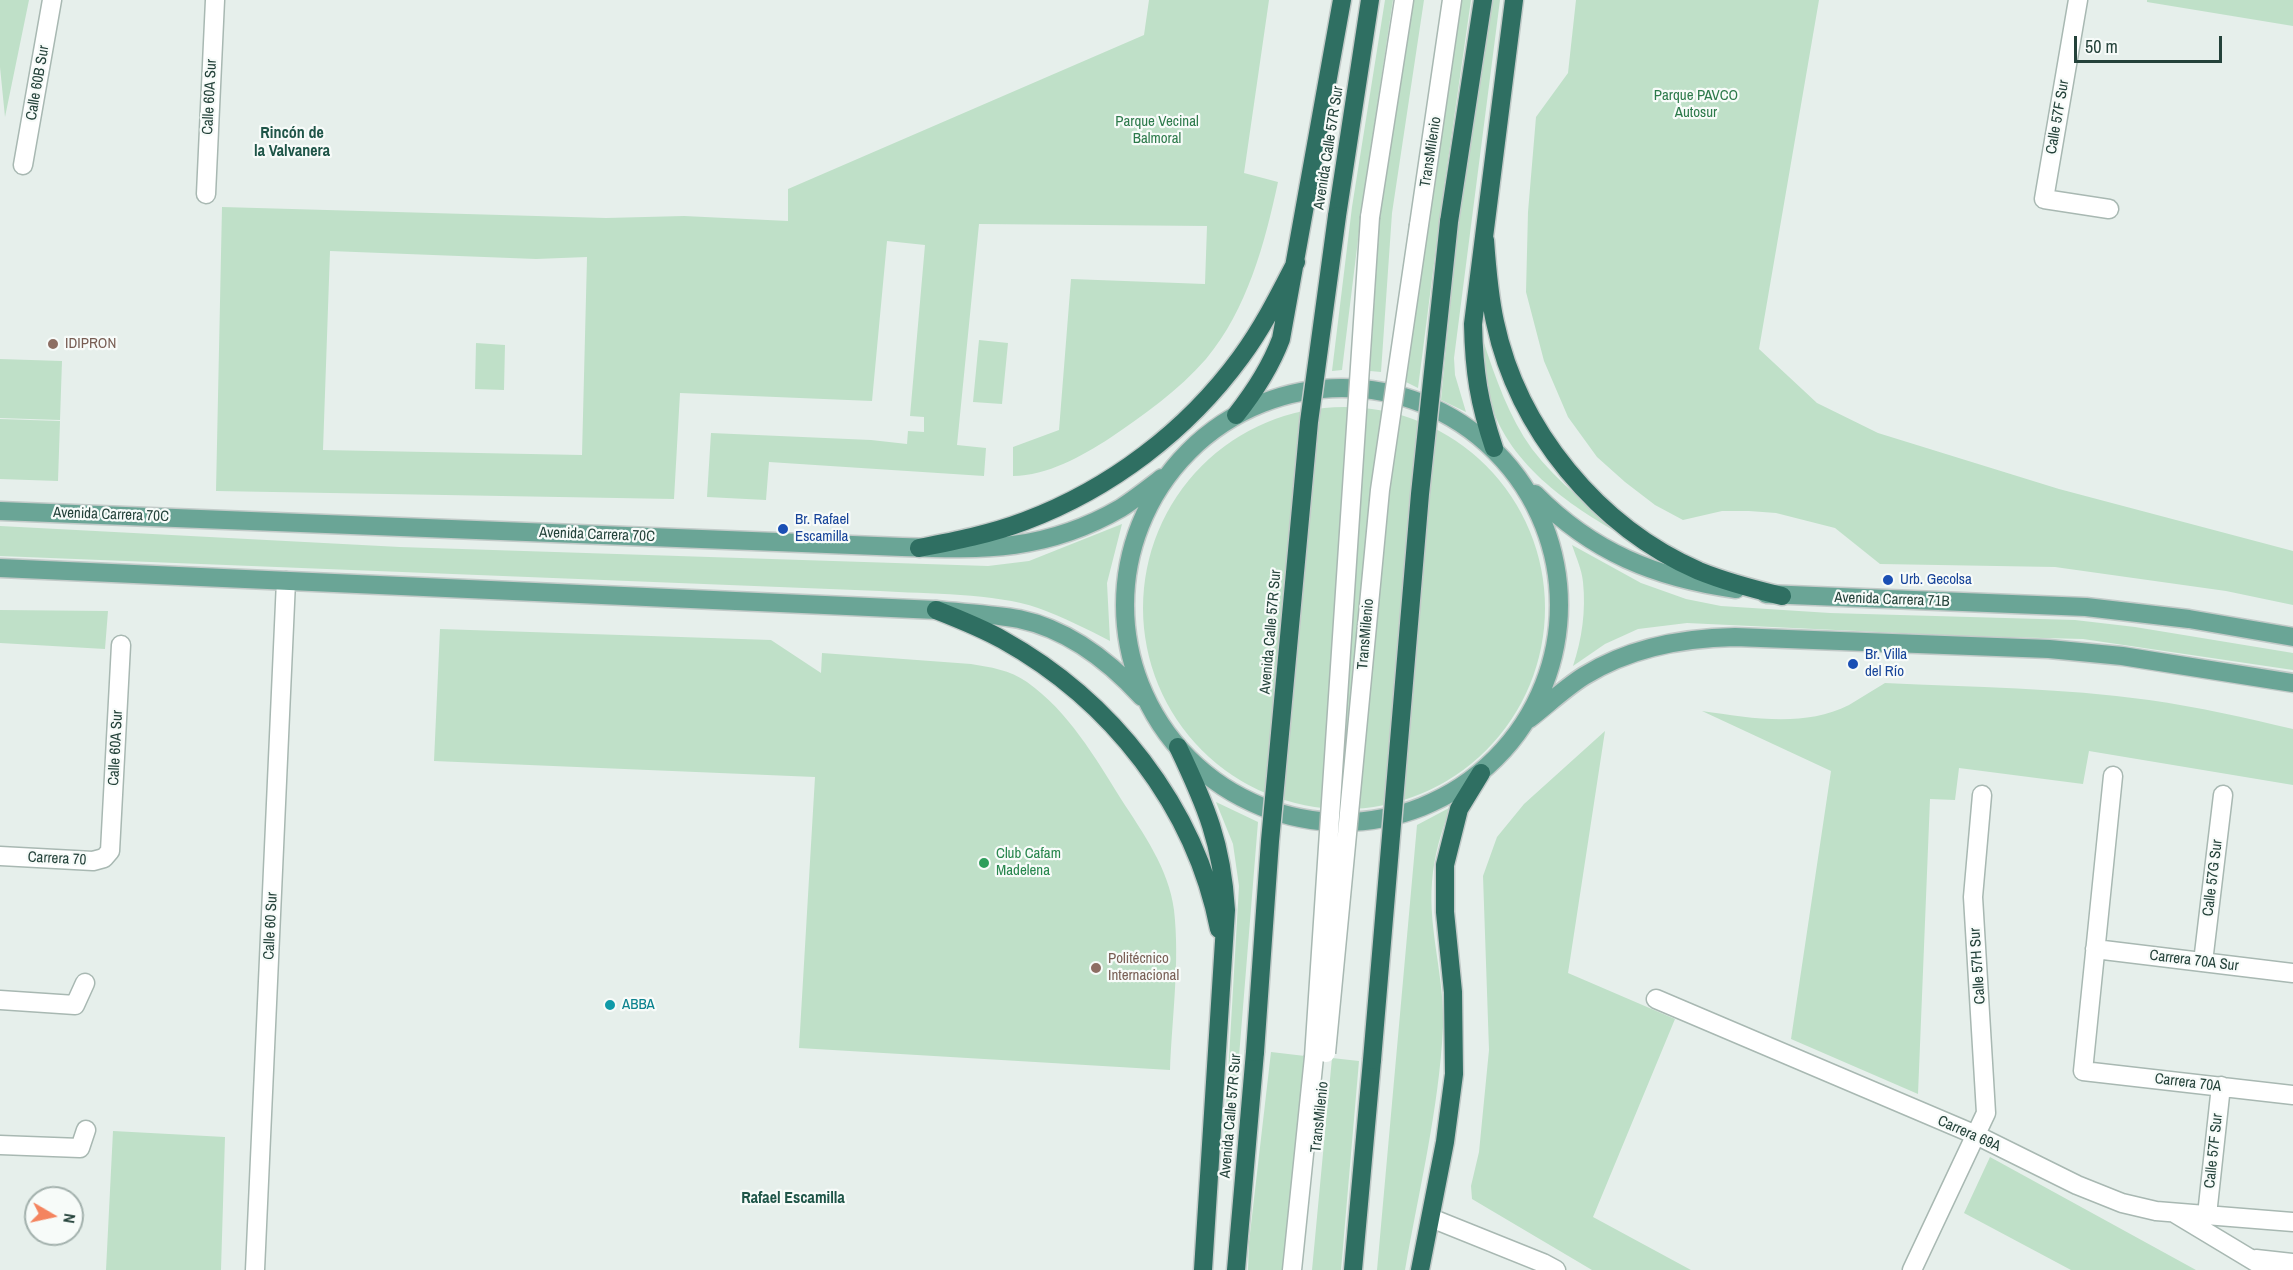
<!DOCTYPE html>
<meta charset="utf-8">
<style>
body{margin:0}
#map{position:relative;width:2293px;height:1270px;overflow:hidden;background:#e6efeb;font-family:"Archivo Narrow",sans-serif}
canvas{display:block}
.north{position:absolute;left:24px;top:1186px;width:60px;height:60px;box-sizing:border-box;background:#f7fbf9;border:2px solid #a3b1ad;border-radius:50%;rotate:99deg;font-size:16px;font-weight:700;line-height:24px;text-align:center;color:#24423a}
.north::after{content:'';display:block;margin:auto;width:21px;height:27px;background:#f4845f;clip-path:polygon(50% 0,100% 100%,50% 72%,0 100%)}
.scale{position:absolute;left:2074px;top:36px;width:148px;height:27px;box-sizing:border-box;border:3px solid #24423a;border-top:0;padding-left:8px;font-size:18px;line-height:21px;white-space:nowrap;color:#24423a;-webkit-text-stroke:4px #f7fbf9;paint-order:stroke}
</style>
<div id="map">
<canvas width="2293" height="1270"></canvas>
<div class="north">N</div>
<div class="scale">50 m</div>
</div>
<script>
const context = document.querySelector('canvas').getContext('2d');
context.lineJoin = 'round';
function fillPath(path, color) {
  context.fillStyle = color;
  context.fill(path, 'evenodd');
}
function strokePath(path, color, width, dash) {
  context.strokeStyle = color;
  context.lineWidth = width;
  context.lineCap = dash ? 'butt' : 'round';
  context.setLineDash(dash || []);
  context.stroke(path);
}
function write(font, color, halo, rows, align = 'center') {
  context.font = font + ' "Archivo Narrow",sans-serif';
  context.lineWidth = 4.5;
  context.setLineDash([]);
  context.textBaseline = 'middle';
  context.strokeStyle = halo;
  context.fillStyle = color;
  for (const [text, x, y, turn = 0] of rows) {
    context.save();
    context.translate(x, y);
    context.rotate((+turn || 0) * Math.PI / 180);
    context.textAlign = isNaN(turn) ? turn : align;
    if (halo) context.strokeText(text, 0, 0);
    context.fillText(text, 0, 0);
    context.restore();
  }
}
fillPath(new Path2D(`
 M0 0H29L5 117 0 67Z
 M1149 0H1269L1244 173 1278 182C1265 243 1247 310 1206 359 1179 390 1144 415 1110 438 1082 456 1047 476 1013 476V447L1059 430 1071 279 1205 284 1207 226 979 224 957 445 986 448 984 476 769 462 766 500 707 497 711 433 871 440 907 444 908 431 924 432V417L910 416 925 245 887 241 872 401 680 393 674 499 216 491 222 207 606 218 684 216 788 221V189L1144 35ZM330 251 536 259 587 257 582 455 323 450Z
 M1385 0H1393L1362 207 1342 370 1332 371 1352 207Z
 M1414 0H1424L1392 213 1381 372 1370 371 1380 213Z
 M1458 0H1471L1441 209 1418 388 1406 382Z
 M1492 0H1500L1454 358 1455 375 1466 412 1441 400 1459 211Z
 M1576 0H1819L1759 349 1817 403 1878 433 2059 489 2293 551V605L2226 591 2055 567 1880 564 1835 528 1776 513 1749 511H1722L1683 520 1655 505 1625 482 1597 457 1568 417 1544 361 1526 292 1528 212 1536 117 1568 73Z
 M2147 0H2293V26L2147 2Z
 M979 340 1008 343 1002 404 973 402Z
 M1483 340C1495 377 1509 417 1532 449 1558 483 1593 509 1625 537 1567 504 1506 463 1488 395 1483 377 1483 359 1483 340Z
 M476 343 505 345 504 390 475 389Z
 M0 359 62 361 60 420 0 418Z
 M1143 608a201 201 0 1 1 402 0a201 201 0 1 1-402 0Z
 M0 419 60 421 58 481 0 479Z
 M1122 524 1107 583 1110 641C1087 629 1063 617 1038 608 995 593 927 594 880 591L0 556V526L400 547 988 566 1029 561Z
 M1572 545 1641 583 1686 599 1721 606 1830 613 2075 620 2135 627 2293 653V670L2083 639 1963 636 1687 623 1638 629 1605 644 1573 666C1582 639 1586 611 1583 582 1582 570 1576 557 1572 545Z
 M0 610 108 611 105 649 0 643Z
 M440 629 771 640 821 673 822 653 971 664C990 667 1010 670 1027 682 1068 711 1095 757 1121 799 1143 833 1169 869 1174 910 1180 962 1172 1017 1170 1070L799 1048 815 777 434 761Z
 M1885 683C1973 687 2062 688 2149 700 2198 707 2246 718 2293 729V785L2089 751 2083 784 1959 768 1955 800 1930 799 1918 1094 1791 1039 1831 771 1702 711C1751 718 1803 728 1849 705 1861 698 1873 690 1885 683Z
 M1605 731 1568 973 1675 1019 1593 1217 1691 1270H1592L1472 1199 1471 1186 1479 1152 1489 1050 1483 876 1497 837 1524 804Z
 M1216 802 1258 822 1232 1143 1224 1144 1239 886 1233 844Z
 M1451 807C1441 831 1434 856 1432 882 1428 930 1445 979 1443 1027 1439 1109 1419 1190 1405 1270H1377L1417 825Z
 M1271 1052 1305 1056 1284 1270H1248L1249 1242Z
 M1332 1058 1359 1061 1341 1270H1312Z
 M113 1131 225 1137 221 1270H106Z
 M1990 1157 2196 1270H2071L1964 1213Z`), '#bfe0c8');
const minor = new Path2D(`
 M2078 0 2044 199 2109 209
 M23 165 52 0
 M206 194 215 0
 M1370 217 1404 0
 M1419 225 1452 0
 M2113 776 2083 1071 2293 1095
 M0 856 93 861 104 858 110 851 121 645
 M2095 949 2293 973
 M2203 962 2223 795
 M1656 999 1976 1135 2077 1185 2122 1203 2156 1211 2293 1222
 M0 1000 75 1005 85 983
 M0 1145 80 1148 86 1130
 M2176 1214 2269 1270
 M2207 1215 2221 1086
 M1431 1218 1543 1263 1556 1270
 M2256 1259 2293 1263
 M255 1270 286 581
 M1292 1270 1314 1057
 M1912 1270 1986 1113 1973 897 1982 795`);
const major = new Path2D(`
 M1125 605a217 217 0 1 1 434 0a217 217 0 1 1-434 0Z
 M1535 494C1592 552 1656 578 1736 589
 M0 511 902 547C985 550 1047 551 1121 508 1135 499 1149 488 1162 478
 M0 568 936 610C963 613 992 614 1019 619 1067 629 1109 661 1142 697
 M1766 594 2086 607 2189 619 2293 637
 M1529 719C1547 705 1565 688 1584 676 1629 648 1682 638 1735 637L2049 649 2122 656 2293 683`);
const highway = new Path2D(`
 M1337 216 1370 0
 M1449 222 1483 0
 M1485 240C1487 268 1489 295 1495 322 1518 430 1598 527 1699 571 1726 582 1753 589 1782 596
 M1236 415C1255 391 1270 368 1281 339L1342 0
 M1494 448C1479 403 1474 372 1473 324L1514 0
 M919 548C955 541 991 534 1025 521 1110 489 1187 431 1241 357 1263 327 1279 295 1296 262
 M936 610C959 619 982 628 1003 640 1111 700 1195 806 1219 929
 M1178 747C1206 806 1222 843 1226 910L1203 1270
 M1236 1270 1255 1052
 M1353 1270 1372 1060
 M1420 1270 1445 1142 1454 1074 1453 992 1445 912V865L1459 809 1481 773`);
strokePath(minor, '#a8b8b2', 21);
strokePath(major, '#c2cac8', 21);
strokePath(highway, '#c2cac8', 21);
strokePath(minor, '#fff', 18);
strokePath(major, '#6aa596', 18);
strokePath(highway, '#2f6f62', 18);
const minorBridge = new Path2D(`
 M1326 1053 1380 490 1419 225
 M1314 1057 1370 217`);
const highwayBridge = new Path2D(`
 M1255 1052 1270 841 1309 422 1337 216
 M1372 1060 1420 494 1449 222`);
strokePath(minorBridge, '#a8b8b2', 21, []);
strokePath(highwayBridge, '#c2cac8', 21, []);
strokePath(minorBridge, '#fff', 18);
strokePath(highwayBridge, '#2f6f62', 18);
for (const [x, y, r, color] of [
 [53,344,6,"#8d6e63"],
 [783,529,6,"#1a4fb4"],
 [1888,580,6,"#1a4fb4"],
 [1853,664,6,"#1a4fb4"],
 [984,863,6,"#2e9e5b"],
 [1096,968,6,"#8d6e63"],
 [610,1005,6,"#0f9aa8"]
]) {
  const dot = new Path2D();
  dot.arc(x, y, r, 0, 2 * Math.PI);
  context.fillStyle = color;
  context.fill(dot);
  strokePath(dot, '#f7fbf9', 2);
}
write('15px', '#24423a', '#f7fbf9', [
 ["Calle 60B Sur",38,83,-80],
 ["Calle 60A Sur",210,97,-87],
 ["Calle 57F Sur",2058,117,-80],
 ["Avenida Calle 57R Sur",1329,148,-81],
 ["TransMilenio",1431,152,-81],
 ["Avenida Carrera 70C",111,515,2],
 ["Avenida Carrera 70C",597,535,2],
 ["Avenida Carrera 71B",1892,600,2],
 ["Avenida Calle 57R Sur",1271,632,-85],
 ["TransMilenio",1366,634,-85],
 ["Calle 60A Sur",116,748,-87],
 ["Carrera 70",57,859,3],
 ["Calle 57G Sur",2213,878,-83],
 ["Calle 60 Sur",271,926,-87],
 ["Carrera 70A Sur",2194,961,7],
 ["Calle 57H Sur",1978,966,-94],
 ["Carrera 70A",2188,1083,7],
 ["Avenida Calle 57R Sur",1231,1116,-85],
 ["TransMilenio",1320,1117,-84],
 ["Carrera 69A",1969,1134,24],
 ["Calle 57F Sur",2214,1151,-84]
]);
write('15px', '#2d7a4b', '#f7fbf9', [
 ["Parque PAVCO",1696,96],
 ["Autosur",1696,113],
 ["Parque Vecinal",1157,122],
 ["Balmoral",1157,139]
]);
write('15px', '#785e54', '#f7fbf9', [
 ["IDIPRON",65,344],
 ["Politécnico",1108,959],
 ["Internacional",1108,976]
], 'left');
write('15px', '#164399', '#f7fbf9', [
 ["Br. Rafael",795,520],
 ["Escamilla",795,537],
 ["Urb. Gecolsa",1900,580],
 ["Br. Villa",1865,655],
 ["del Río",1865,672]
], 'left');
write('15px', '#27864d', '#f7fbf9', [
 ["Club Cafam",996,854],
 ["Madelena",996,871]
], 'left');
write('15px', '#0d838f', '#f7fbf9', [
 ["ABBA",622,1005]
], 'left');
write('bold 16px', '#1f5548', '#f7fbf9', [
 ["Rincón de",292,134],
 ["la Valvanera",292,152],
 ["Rafael Escamilla",793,1199]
]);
</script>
